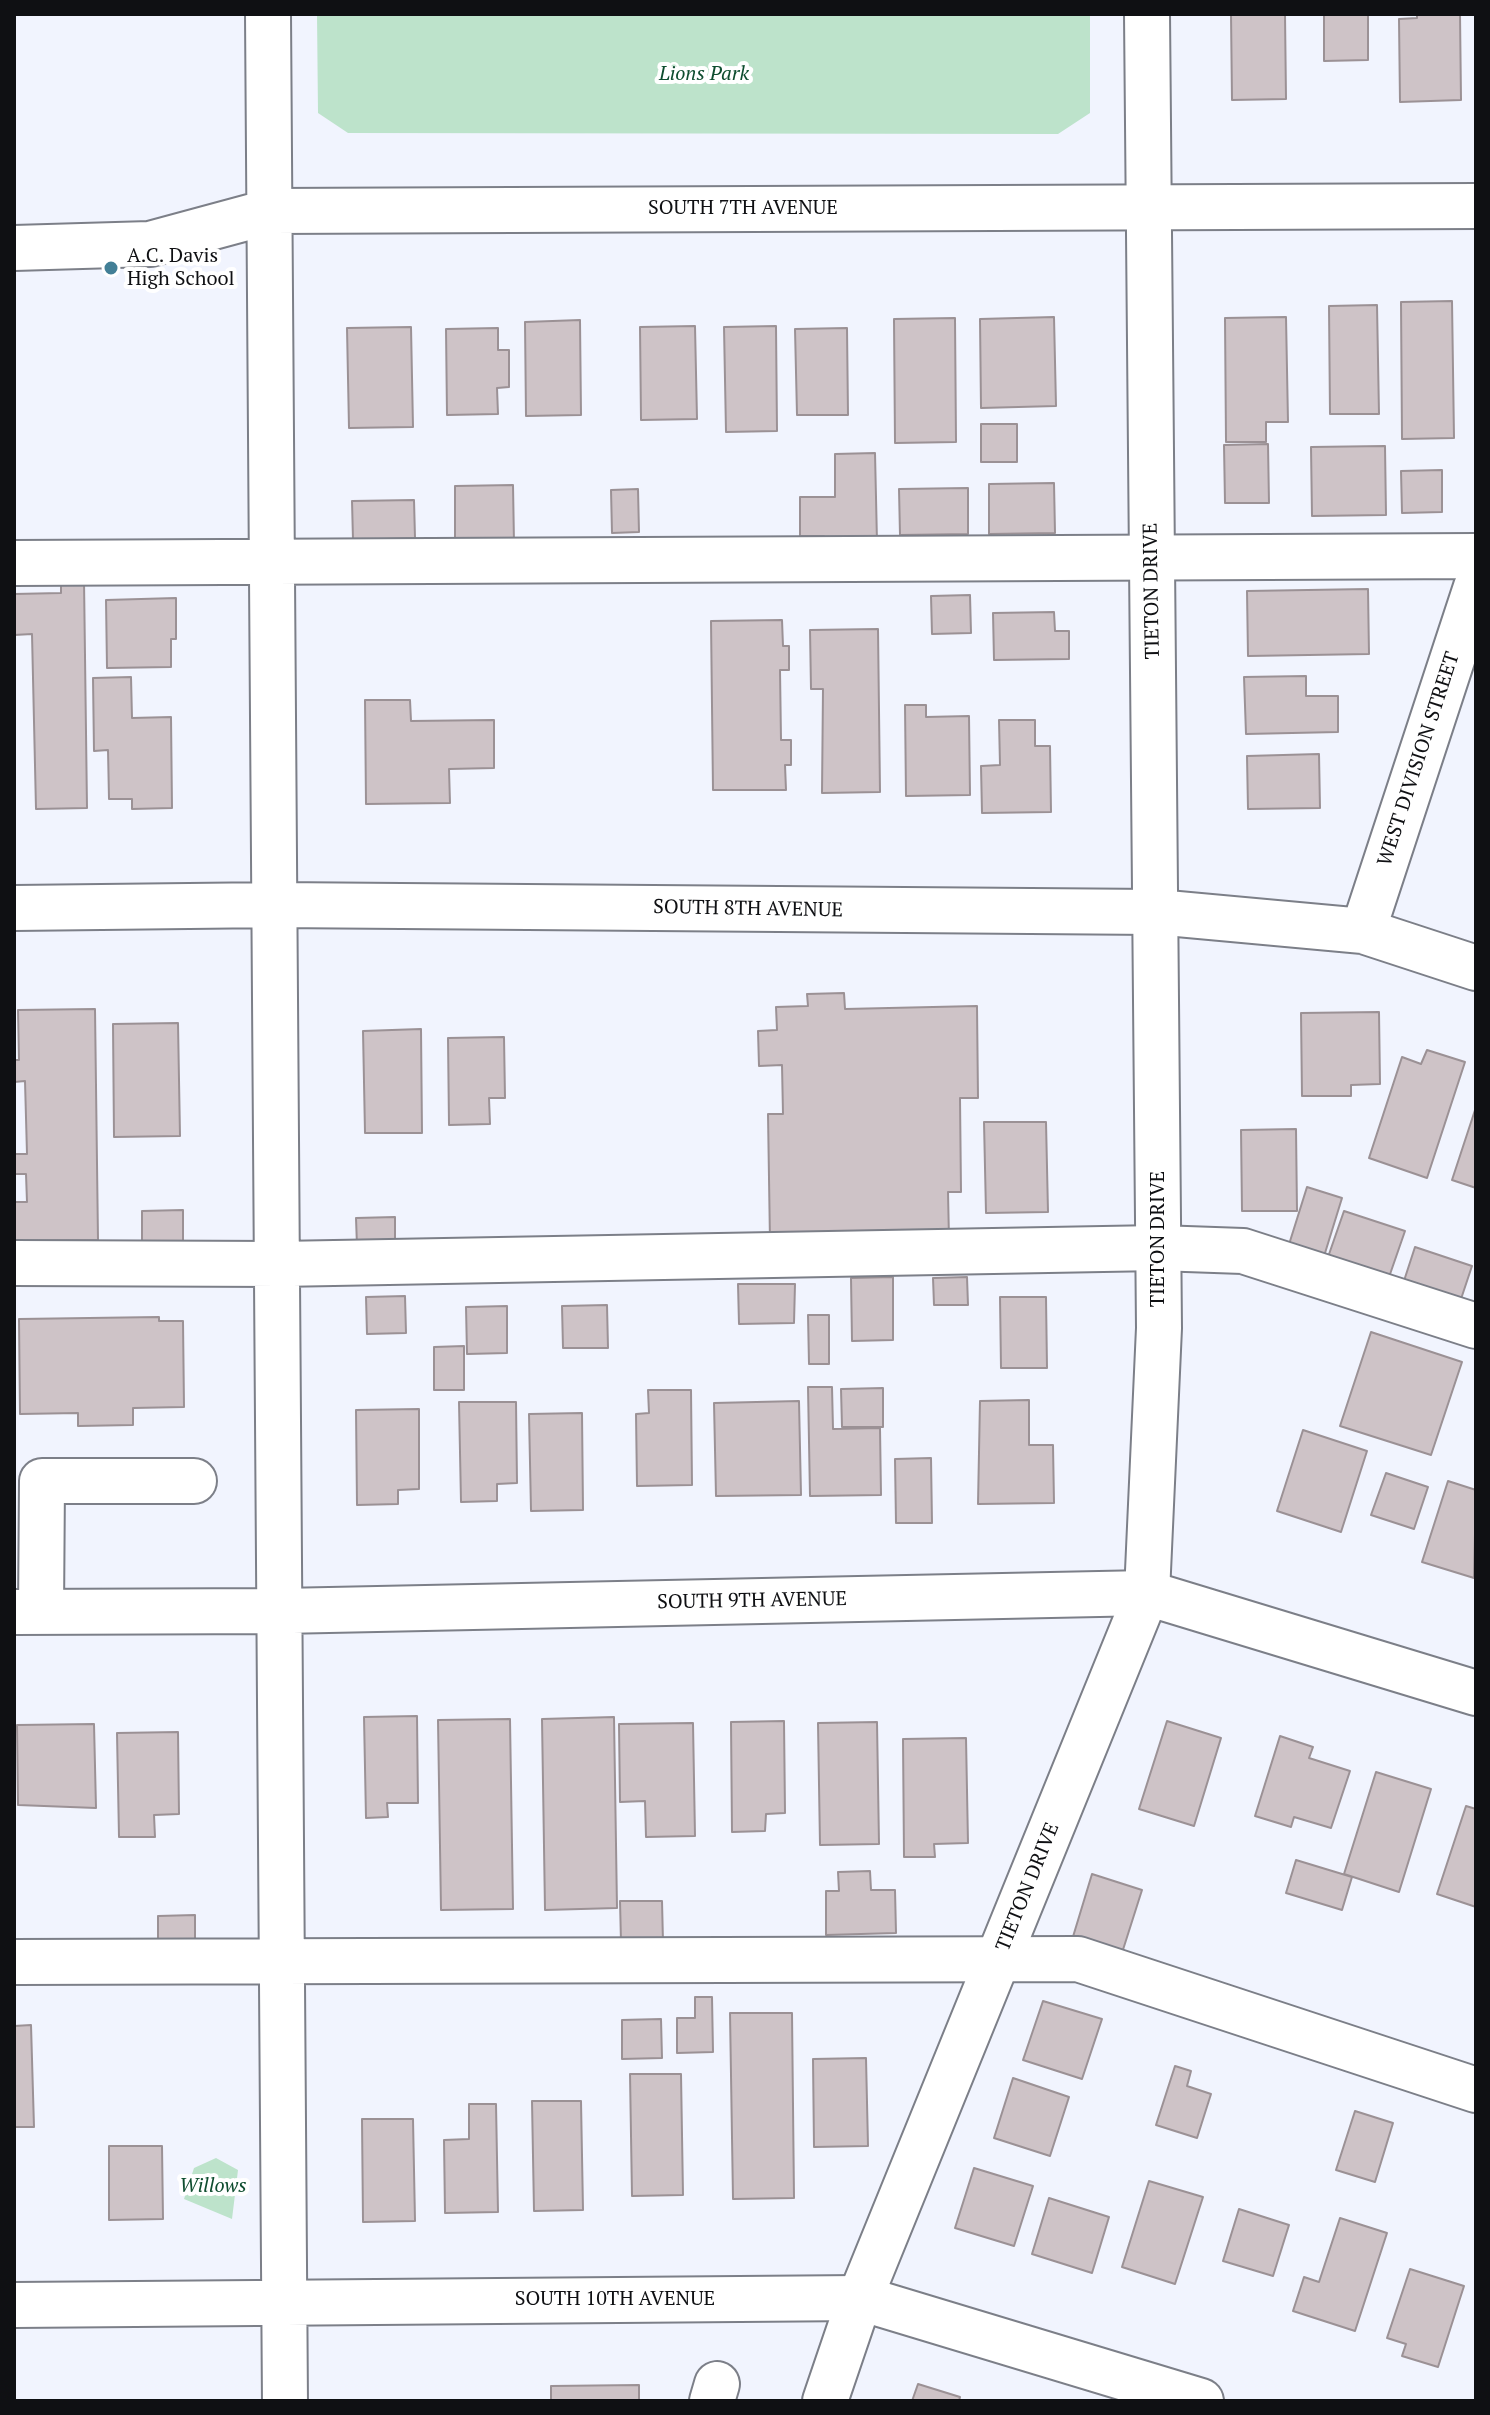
<!DOCTYPE html>
<style>
body{margin:0}
#map{position:relative;width:1490px;height:2415px;overflow:hidden;background:#f1f4fe;font-family:"PT Serif",serif}
canvas{display:block}
.frame{position:absolute;inset:0;border:16px solid #0f1013;pointer-events:none}
</style>
<div id="map">
<canvas width="1490" height="2415"></canvas>
<div class="frame"></div>
</div>
<script>
const context = document.querySelector('canvas').getContext('2d');
context.lineJoin = 'round';
function fillPath(path, color) {
  context.fillStyle = color;
  context.fill(path, 'evenodd');
}
function strokePath(path, color, width, dash) {
  context.strokeStyle = color;
  context.lineWidth = width;
  context.lineCap = dash ? 'butt' : 'round';
  context.setLineDash(dash || []);
  context.stroke(path);
}
function write(font, color, halo, rows, align = 'center') {
  context.font = font + ' "PT Serif",serif';
  context.lineWidth = 8;
  context.setLineDash([]);
  context.textBaseline = 'middle';
  context.strokeStyle = halo;
  context.fillStyle = color;
  for (const [text, x, y, turn = 0] of rows) {
    context.save();
    context.translate(x, y);
    context.rotate((+turn || 0) * Math.PI / 180);
    context.textAlign = isNaN(turn) ? turn : align;
    if (halo) context.strokeText(text, 0, 0);
    context.fillText(text, 0, 0);
    context.restore();
  }
}
fillPath(new Path2D(`
 M317 14H1090V113L1058 134 348 133 318 113Z
 M216 2158 238 2170 232 2219 184 2199 194 2168Z`), '#bde3cb');
const building = new Path2D(`
 M1231 14H1285L1286 99 1232 100Z
 M1324 14H1368V60L1324 61Z
 M1417 14H1460L1461 100 1400 102 1399 19 1417 18Z
 M1452 301 1454 438 1402 439 1401 302Z
 M1377 305 1379 414H1330L1329 306Z
 M1054 317 1056 406 981 408 980 319Z
 M1286 317 1288 422H1266V442H1226L1225 318Z
 M955 318 956 442 895 443 894 319Z
 M580 320 581 415 526 416 525 322Z
 M695 326 697 419 641 420 640 327Z
 M776 326 777 431 726 432 724 327Z
 M411 327 413 427 349 428 347 328Z
 M498 328V350H509V387L497 388 498 414 447 415 446 329Z
 M847 328 848 415H797L795 329Z
 M981 424H1017V462H981Z
 M1268 444 1269 503H1225L1224 445Z
 M1385 446 1386 515 1312 516 1311 447Z
 M875 453 877 542 825 543 824 536H800V497H835V454Z
 M1442 470V512L1402 513 1401 471Z
 M1054 483 1055 533 989 534V484Z
 M513 485 514 543 455 544V486Z
 M968 488V534L900 535 899 489Z
 M638 489 639 532 612 533 611 490Z
 M414 500 415 538 353 540 352 501Z
 M61 580H84L87 808 36 809 32 634 14 635V594L61 593Z
 M1368 589 1369 654 1248 656 1247 591Z
 M970 595 971 633 932 634 931 596Z
 M176 598V639H171V667L107 668 106 600Z
 M1054 612 1055 631H1069V659L994 660 993 613Z
 M782 620 783 646H789V670H780L781 740H791V765H785L786 790H713L711 621Z
 M878 629 880 792 822 793 823 689H811L810 630Z
 M1306 676V696H1338V732L1246 734 1244 677Z
 M131 677 132 718 171 717 172 808 132 809V799H109L108 750 94 751 93 678Z
 M365 700H410L411 721 494 720V768L449 769 450 803 366 804Z
 M905 705H926V717L969 716 970 795 906 796Z
 M999 720H1035V746H1050L1051 812 982 813 981 766 1000 765Z
 M1319 754 1320 808 1248 809 1247 756Z
 M844 993 845 1009 977 1006 978 1098H960L961 1192H948L949 1239 770 1242 768 1114H783L782 1065 759 1066 758 1031 777 1030 776 1007 808 1006 807 994Z
 M95 1009 98 1240 14 1241V1202H27L26 1174H14V1154H27L25 1081 14 1082V1060H19L18 1010Z
 M1379 1012 1380 1084 1351 1085V1096H1302L1301 1013Z
 M178 1023 180 1136 114 1137 113 1024Z
 M421 1029 422 1133H365L363 1031Z
 M504 1037 505 1098H489L490 1124 449 1125 448 1038Z
 M1427 1050 1465 1062 1427 1178 1369 1158 1402 1057 1421 1064Z
 M1476 1107V1188L1452 1180Z
 M984 1122H1046L1048 1212 986 1213Z
 M1296 1129 1297 1211H1242L1241 1130Z
 M1307 1187 1342 1198 1321 1266 1286 1254Z
 M183 1210V1246H142V1211Z
 M1344 1211 1405 1231 1388 1280 1327 1260Z
 M395 1217V1245L357 1246 356 1218Z
 M1415 1247 1472 1266 1458 1308 1401 1290Z
 M893 1277V1340L852 1341 851 1278Z
 M967 1277 968 1305H934L933 1278Z
 M738 1284H795L794 1323 739 1324Z
 M405 1296 406 1333 367 1334 366 1297Z
 M1000 1297H1046L1047 1368H1001Z
 M607 1305 608 1348H563L562 1306Z
 M507 1306V1353L467 1354 466 1307Z
 M808 1315H829V1364H809Z
 M159 1317V1321H183L184 1407 133 1408V1425L78 1426V1413L20 1414 19 1319Z
 M1371 1332 1462 1362 1431 1455 1340 1426Z
 M464 1346V1390H434V1347Z
 M808 1387H832L833 1429 880 1428 881 1495 810 1496Z
 M883 1388V1427H842L841 1389Z
 M648 1390H691L692 1485 637 1486 636 1414 649 1413Z
 M1029 1400V1445H1053L1054 1503 978 1504 980 1401Z
 M799 1401 801 1495 716 1496 714 1403Z
 M459 1402H516L517 1483 497 1484V1501L461 1502Z
 M419 1409V1489L398 1490V1504L357 1505 356 1410Z
 M582 1413 583 1510 531 1511 529 1414Z
 M1303 1430 1367 1451 1341 1532 1277 1511Z
 M931 1458 932 1523H896L895 1459Z
 M1386 1473 1428 1487 1414 1529 1371 1515Z
 M1448 1481 1476 1490 1474 1578 1422 1562Z
 M417 1716 418 1803H387L388 1817 366 1818 364 1717Z
 M614 1717 617 1908 545 1910 542 1719Z
 M510 1719 513 1909 441 1910 438 1720Z
 M784 1721 785 1813 766 1814 765 1831 732 1832 731 1722Z
 M1167 1721 1221 1738 1194 1826 1139 1809Z
 M877 1722 879 1844 820 1845 818 1723Z
 M693 1723 695 1836 646 1837 645 1801 620 1802 619 1724Z
 M94 1724 96 1808 18 1805 17 1725Z
 M178 1732 179 1814 154 1815 155 1837H119L117 1733Z
 M1280 1736 1313 1747 1309 1758 1350 1771 1331 1828 1294 1817 1291 1827 1255 1816Z
 M966 1738 968 1843 934 1844 935 1857H904L903 1739Z
 M1376 1772 1431 1789 1399 1892 1344 1874Z
 M1466 1806 1476 1809V1907L1437 1894Z
 M1296 1860 1352 1877 1342 1910 1286 1893Z
 M870 1871 871 1890H895L896 1933 826 1935V1891H839L838 1872Z
 M1092 1874 1142 1890 1121 1956 1072 1940Z
 M620 1901H662L663 1942H621Z
 M195 1915V1945H158V1916Z
 M695 1997H712L713 2052 677 2053V2018H695Z
 M1043 2001 1102 2019 1082 2079 1023 2060Z
 M730 2013H792L794 2198 733 2199Z
 M661 2019 662 2058 622 2059V2020Z
 M31 2025 34 2127H14V2026Z
 M866 2058 868 2146 814 2147 813 2059Z
 M1175 2066 1191 2071 1187 2086 1211 2094 1197 2138 1156 2125Z
 M630 2074H681L683 2195 632 2196Z
 M1013 2078 1069 2097 1050 2156 994 2138Z
 M532 2101H581L583 2210 534 2211Z
 M469 2104H496L498 2212 445 2213 444 2140 469 2139Z
 M1355 2111 1393 2123 1375 2182 1336 2170Z
 M362 2119H413L415 2221 363 2222Z
 M109 2146H162L163 2219 109 2220Z
 M974 2168 1033 2186 1014 2246 955 2228Z
 M1149 2181 1203 2197 1175 2284 1122 2267Z
 M1049 2198 1109 2217 1092 2273 1032 2254Z
 M1239 2209 1289 2225 1273 2276 1223 2261Z
 M1340 2218 1387 2233 1355 2331 1293 2311 1304 2277 1319 2282Z
 M1410 2269 1464 2286 1438 2367 1402 2356 1406 2344 1387 2338Z
 M918 2384 960 2397 959 2401H912Z
 M639 2385V2401H551V2386Z`);
fillPath(building, '#cec3c7');
strokePath(building, '#9b9195', 2);
const minor = new Path2D(`
 M268 14 285 2401
 M14 248 150 244 272 211 1476 206
 M14 563 1476 556
 M14 908 276 905 1156 912 1363 931 1476 968
 M1363 931 1476 587
 M14 1263 279 1264 1158 1248 1243 1251 1476 1326
 M14 1612 281 1611 1147 1593 1476 1693
 M41 1612 42 1481H194
 M14 1962 1078 1959 1476 2090
 M14 2305 860 2298 1201 2401
 M712 2401 717 2384`);
const major = new Path2D(`
 M825 2401 860 2298 1147 1593 1159 1328 1147 14`);
strokePath(minor, '#7c7f88', 48);
strokePath(major, '#7c7f88', 48);
strokePath(minor, '#fff', 44);
strokePath(major, '#fff', 44);
for (const [x, y, r, color] of [
 [111,268,8,"#427f96"]
]) {
  const dot = new Path2D();
  dot.arc(x, y, r, 0, 2 * Math.PI);
  context.fillStyle = color;
  context.fill(dot);
  strokePath(dot, '#fff', 3);
}
write('italic 20px', '#0e4d2f', '#fff', [
 ["Lions Park",704,74],
 ["Willows",213,2186]
]);
write('20px', '#0f1013', '#fff', [
 ["SOUTH 7TH AVENUE",743,208],
 ["TIETON DRIVE",1152,591,-91],
 ["WEST DIVISION STREET",1419,759,-72],
 ["SOUTH 8TH AVENUE",748,909,1],
 ["TIETON DRIVE",1158,1239,-90],
 ["SOUTH 9TH AVENUE",752,1601,-1],
 ["TIETON DRIVE",1028,1887,-68],
 ["SOUTH 10TH AVENUE",615,2299]
]);
write('20px', '#0f1013', '#fff', [
 ["A.C. Davis",127,256],
 ["High School",127,279]
], 'left');
</script>
